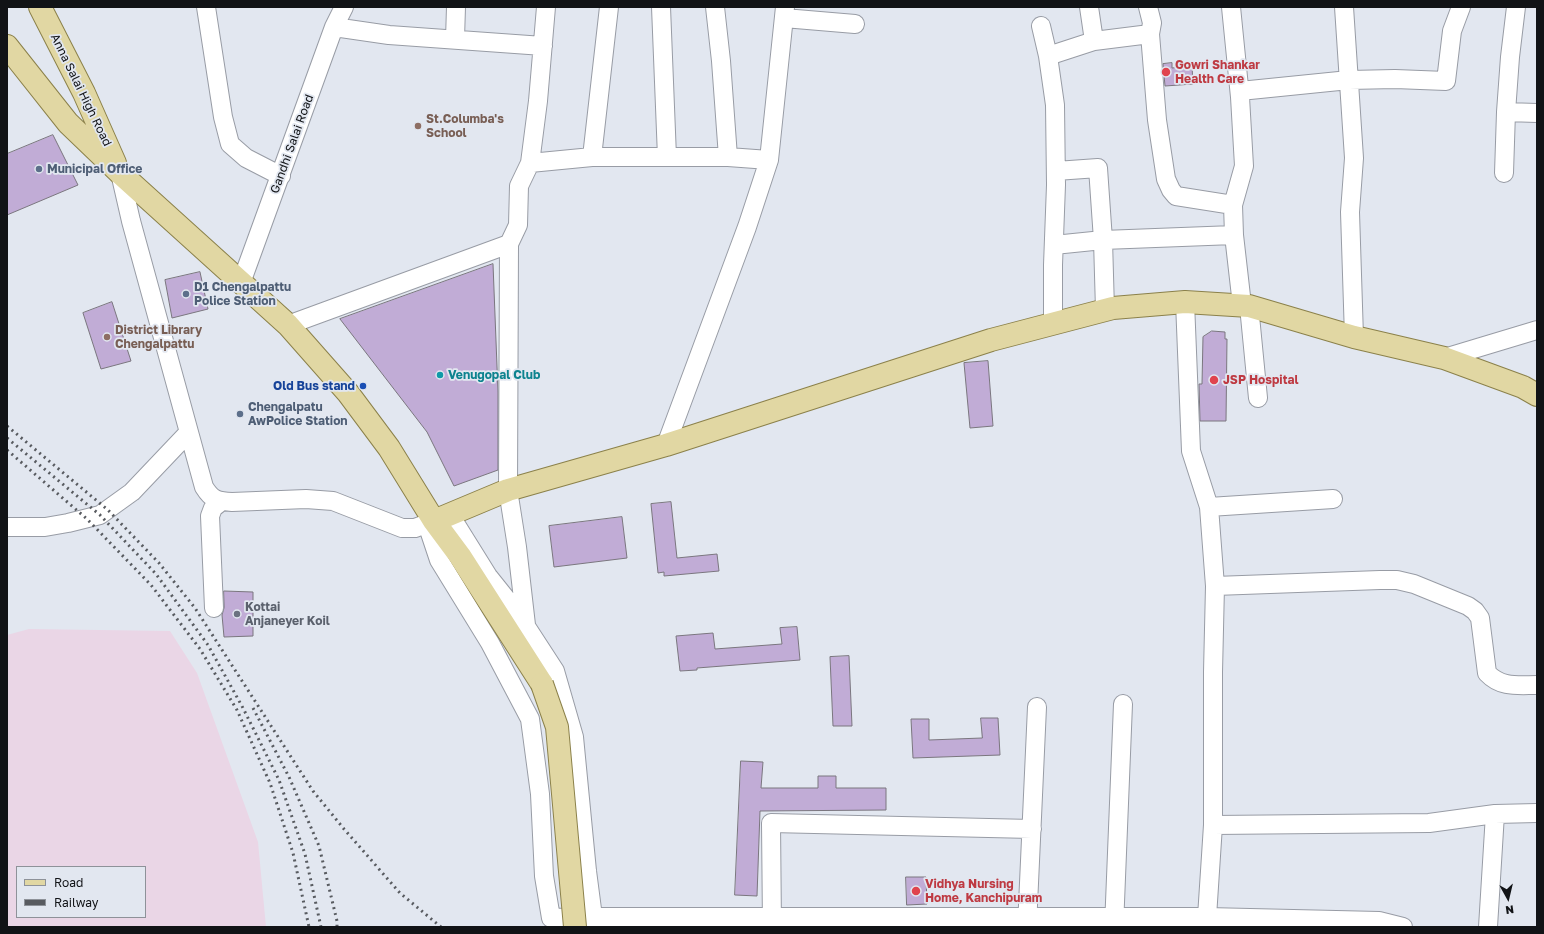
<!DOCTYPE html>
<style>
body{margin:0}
#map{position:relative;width:1544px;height:934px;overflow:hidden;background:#e2e7f0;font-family:"Golos Text",sans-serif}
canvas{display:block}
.frame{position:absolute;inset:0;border:8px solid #111316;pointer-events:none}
.legend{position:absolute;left:16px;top:866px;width:130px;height:52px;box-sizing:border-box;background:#e2e7f0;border:1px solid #8e9299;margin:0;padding:5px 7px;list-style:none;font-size:12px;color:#111316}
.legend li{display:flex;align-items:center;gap:8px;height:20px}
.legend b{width:20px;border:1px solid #8e9299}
.north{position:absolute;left:1488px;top:878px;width:40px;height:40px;-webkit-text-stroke:3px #e2e7f0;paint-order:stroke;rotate:172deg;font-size:11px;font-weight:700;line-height:16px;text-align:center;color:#111316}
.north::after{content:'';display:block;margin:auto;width:14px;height:18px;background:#111316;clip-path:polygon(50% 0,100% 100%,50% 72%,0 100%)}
</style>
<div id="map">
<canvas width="1544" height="934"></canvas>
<div class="frame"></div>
<ul class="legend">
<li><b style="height:5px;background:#e1d7a3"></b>Road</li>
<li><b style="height:5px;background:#585b60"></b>Railway</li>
</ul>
<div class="north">N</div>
</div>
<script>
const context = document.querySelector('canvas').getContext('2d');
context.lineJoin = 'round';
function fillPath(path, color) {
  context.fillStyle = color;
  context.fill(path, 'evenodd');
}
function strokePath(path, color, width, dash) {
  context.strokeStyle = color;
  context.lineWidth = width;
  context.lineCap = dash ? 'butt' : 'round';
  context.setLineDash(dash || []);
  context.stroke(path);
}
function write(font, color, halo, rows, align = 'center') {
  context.font = font + ' "Golos Text",sans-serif';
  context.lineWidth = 3.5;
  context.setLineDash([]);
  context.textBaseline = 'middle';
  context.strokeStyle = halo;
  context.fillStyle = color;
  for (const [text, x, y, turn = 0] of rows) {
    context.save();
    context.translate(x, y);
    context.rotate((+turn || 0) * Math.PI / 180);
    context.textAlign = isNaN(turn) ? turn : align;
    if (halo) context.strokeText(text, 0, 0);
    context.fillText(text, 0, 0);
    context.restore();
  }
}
fillPath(new Path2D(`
 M29 629 170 631 197 673 258 842 266 927H7V635ZM17 867H145V917H17Z`), '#ead6e6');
const building = new Path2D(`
 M1172 63V68L1192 66 1193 84 1165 86 1163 64Z
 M53 135 78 185 7 215V154Z
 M493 264 498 392V470L454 486 427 432 340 319Z
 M200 272 208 309 172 318 165 280Z
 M112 302 131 361 101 369 83 313Z
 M1212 331 1225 332V339H1227L1226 421H1200L1199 384H1202L1203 337Z
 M988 361 993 426 970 428 964 363Z
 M671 502 677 558 717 554 719 571 664 576V572L658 573 651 504Z
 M622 517 627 558 554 567 549 526Z
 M224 591 253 592V636L224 637 222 615 224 608Z
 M797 627 800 660 697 668V670L680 671 676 636 713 633 715 649 782 644 780 628Z
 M849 656 852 726H833L830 657Z
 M981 718H998L1000 755 913 758 911 719H929V740L982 738Z
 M741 761 763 762 761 788H818V776H836V788H886V810L760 811 757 896 735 895Z
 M906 877H926L927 904 907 905Z`);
fillPath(building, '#c1acd6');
strokePath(building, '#7a767e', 1);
const minor = new Path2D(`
 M206 7 223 117 230 144 246 158 281 176
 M661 7 667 157
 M715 7 721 61 728 157
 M1089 7 1094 41
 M1148 7 1152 23 1150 34 1157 120 1166 179 1171 190 1176 196 1233 205
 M1231 7 1240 97 1244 166 1233 205 1234 235 1242 305
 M1344 7 1354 158 1350 212 1354 337
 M1516 7 1510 57 1506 112 1537 113
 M784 18 855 24
 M1041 26 1048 56 1055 105 1056 185 1053 265V324
 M334 27 389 35 543 46
 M455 39 456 7
 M1048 56 1094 41 1150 34
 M1240 91 1349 80 1395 79 1446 81 1452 31 1461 7
 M592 157 609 7
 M530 163 538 101 546 7
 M1056 171 1098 168 1103 240 1105 310
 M120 173 131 221 204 487C212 500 217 501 232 502L306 499 333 501 402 528H415L434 521
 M1504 173 1506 112
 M509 244 508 490 517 547 526 625
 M1054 245 1103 240 1234 235
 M241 283 334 27 344 7
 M1249 306 1258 398
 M288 325 509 244 518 225 519 186 530 163 592 157H728L769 160
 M1444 358 1537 330
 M666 445 747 227 769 160 785 7
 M1209 507 1333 499
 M450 515 488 576 516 611 555 671 574 737 587 871 593 917 592 927
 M427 524 439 560 490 643 530 719 540 794 544 876 551 918 593 917H1207L1213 825V672L1215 586 1209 507 1191 451 1185 302
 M7 527H45L68 523 100 515 132 492 189 432
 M1215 586 1380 580H1397L1414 584 1468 606 1475 611 1480 618 1487 673C1501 688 1518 685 1537 685
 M214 608 210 516 213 508 222 501
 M1213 825 1429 823 1495 814 1537 813
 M1207 917 1379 921 1403 927
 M772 927 771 823 1032 829
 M1027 927 1037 707
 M1114 927 1123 704
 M1488 927 1495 814`);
const major = new Path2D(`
 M40 7 84 93 115 163
 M7 46 68 123 120 173 288 325 348 393 389 448 434 521 460 556 542 684
 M434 521 508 490 666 445 991 340 1113 308 1185 302 1249 306 1354 337 1444 358 1523 387 1537 395`);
strokePath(minor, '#989ca5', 20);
strokePath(major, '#8b814a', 24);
strokePath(minor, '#fff', 18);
strokePath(major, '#e1d7a3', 22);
strokePath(new Path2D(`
 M7 426 108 510 159 563 195 608 313 791 344 829 400 893 441 927
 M7 438 100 515 156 574 208 645 243 708 279 780 305 854 321 927
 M7 450 87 519 151 585 200 649 237 710 270 783 293 853 309 927
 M253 708 289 777 319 846 337 921V927`), '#585b60', 3, [2, 4]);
const majorBridge = new Path2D(`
 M542 684 557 727 575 927`);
strokePath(majorBridge, '#8b814a', 24, []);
strokePath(majorBridge, '#e1d7a3', 22);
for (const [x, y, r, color] of [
 [1166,72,5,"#e0444e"],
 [418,126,4,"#8d6e63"],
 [39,169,4,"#5c6f8a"],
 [186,294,4,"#5c6f8a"],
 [107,337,4,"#8d6e63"],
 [440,375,4,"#0f9aa8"],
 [1214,380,5,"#e0444e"],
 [363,386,4,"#1a4fb4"],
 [240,414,4,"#5c6f8a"],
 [237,614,4,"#6b7280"],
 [916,891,5,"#e0444e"]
]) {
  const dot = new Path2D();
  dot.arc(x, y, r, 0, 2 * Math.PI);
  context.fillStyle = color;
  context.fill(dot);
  strokePath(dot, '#e2e7f0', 1.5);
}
write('bold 12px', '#be3a42', '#e2e7f0', [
 ["Gowri Shankar",1175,65],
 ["Health Care",1175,79],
 ["JSP Hospital",1223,380],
 ["Vidhya Nursing",925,884],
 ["Home, Kanchipuram",925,898]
], 'left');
write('12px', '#111316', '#e2e7f0', [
 ["Anna Salai High Road",81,90,64],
 ["Gandhi Salai Road",292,144,-70]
]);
write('bold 12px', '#785e54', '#e2e7f0', [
 ["St.Columba's",426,119],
 ["School",426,133],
 ["District Library",115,330],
 ["Chengalpattu",115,344]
], 'left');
write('bold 12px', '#4e5e75', '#e2e7f0', [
 ["Municipal Office",47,169],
 ["D1 Chengalpattu",194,287],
 ["Police Station",194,301],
 ["Chengalpatu",248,407],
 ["AwPolice Station",248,421]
], 'left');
write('bold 12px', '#0d838f', '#e2e7f0', [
 ["Venugopal Club",448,375]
], 'left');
write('bold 12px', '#164399', '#e2e7f0', [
 ["Old Bus stand",355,386]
], 'right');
write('bold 12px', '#5b616d', '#e2e7f0', [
 ["Kottai",245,607],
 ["Anjaneyer Koil",245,621]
], 'left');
</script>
